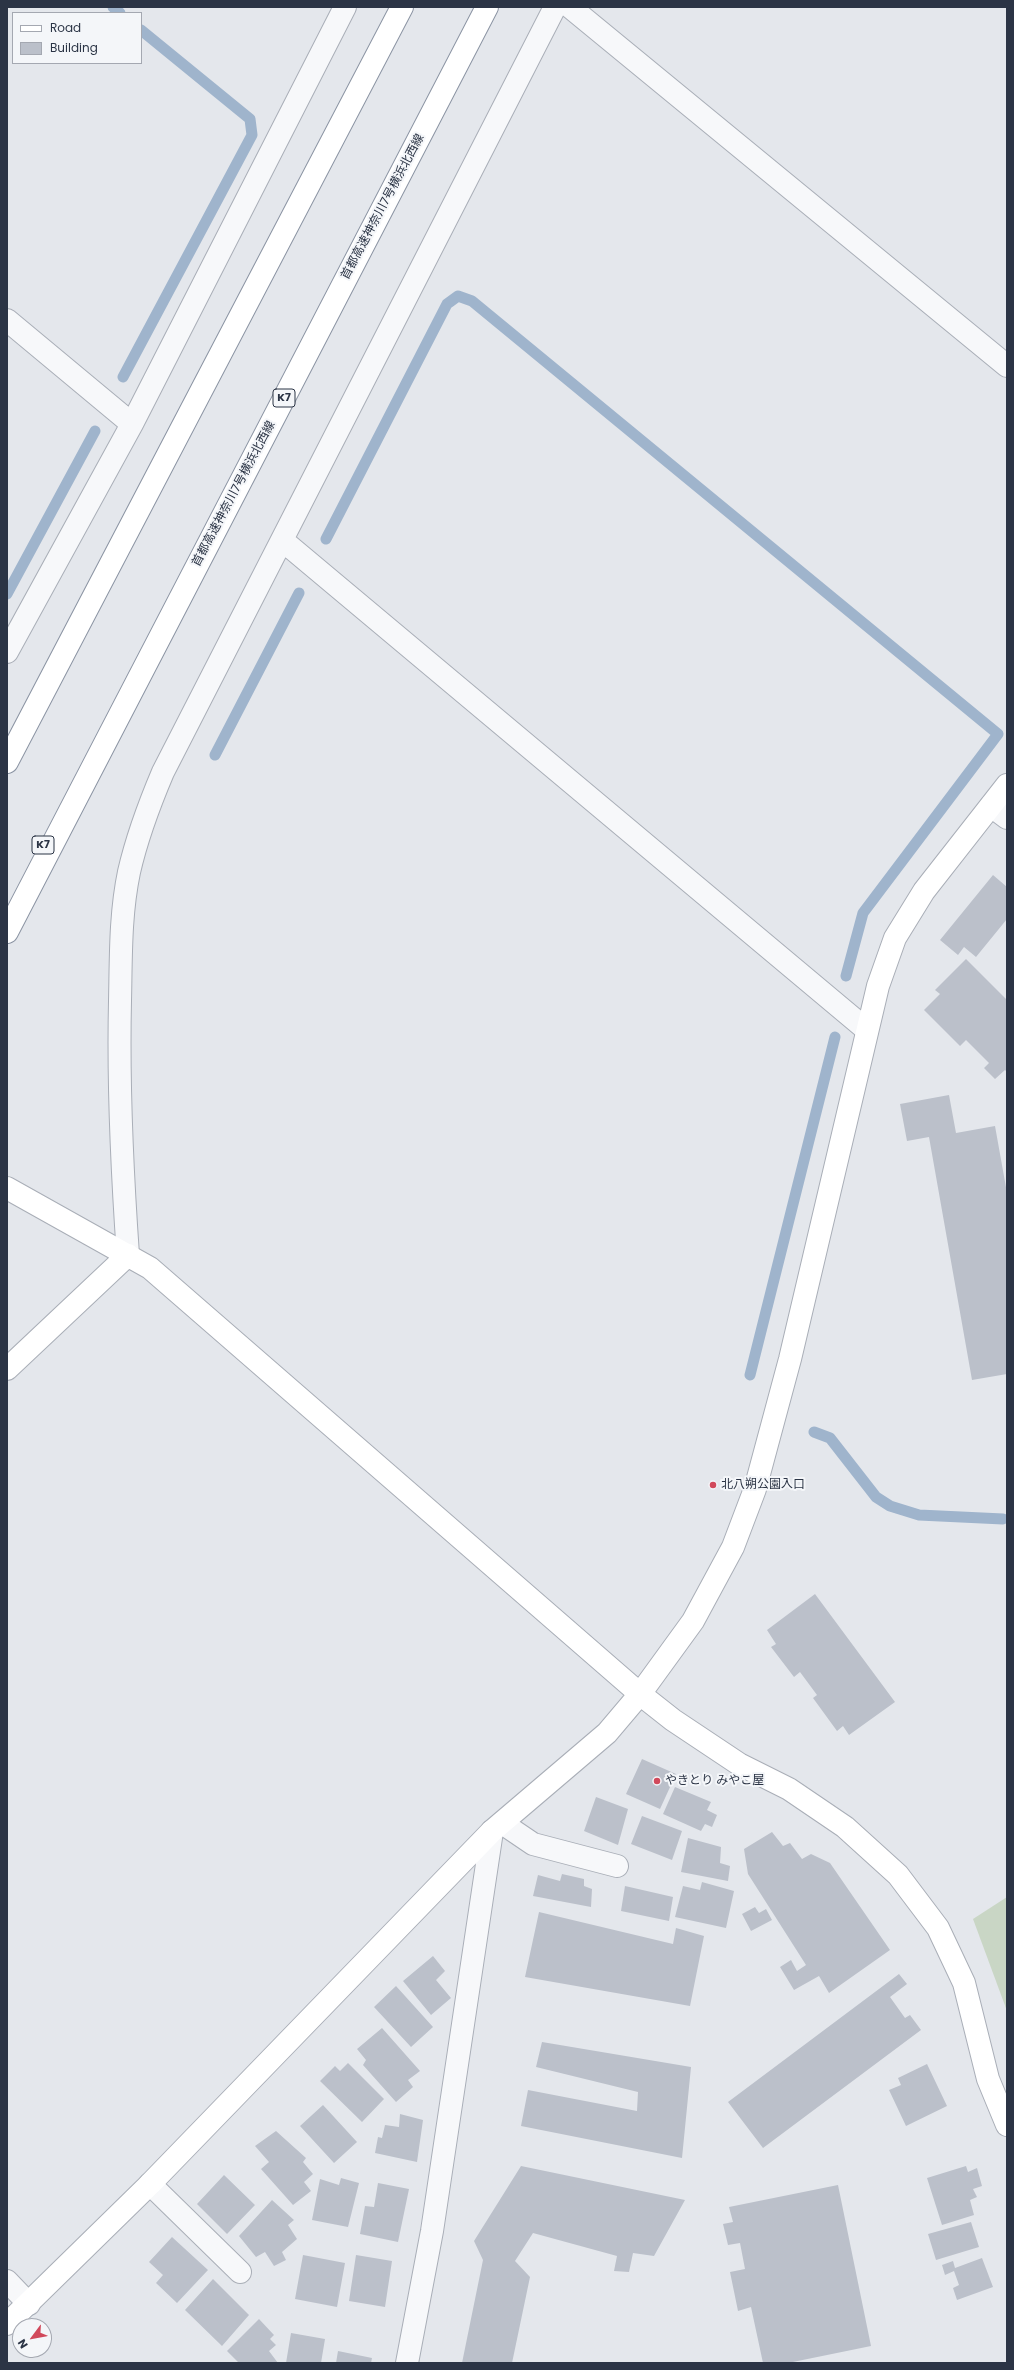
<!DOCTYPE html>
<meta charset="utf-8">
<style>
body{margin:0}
#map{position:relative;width:1014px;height:2370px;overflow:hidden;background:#e4e7ec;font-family:Poppins,sans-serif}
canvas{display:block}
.frame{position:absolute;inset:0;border:8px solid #2b3445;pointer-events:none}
.legend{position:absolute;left:12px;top:12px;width:130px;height:52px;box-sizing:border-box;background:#f4f6f9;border:1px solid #a4a8b1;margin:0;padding:5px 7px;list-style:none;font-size:12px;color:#2b3445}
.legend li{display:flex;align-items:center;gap:8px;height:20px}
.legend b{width:20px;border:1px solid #a4a8b1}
.north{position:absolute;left:12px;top:2318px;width:40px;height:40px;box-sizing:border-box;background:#f4f6f9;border:1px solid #a4a8b1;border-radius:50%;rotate:238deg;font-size:11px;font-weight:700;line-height:16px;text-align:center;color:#2b3445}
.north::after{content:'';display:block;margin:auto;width:14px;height:18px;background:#d1495b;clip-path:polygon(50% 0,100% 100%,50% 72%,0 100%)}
</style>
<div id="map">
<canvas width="1014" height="2370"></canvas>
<div class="frame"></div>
<ul class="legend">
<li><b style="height:5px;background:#fff"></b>Road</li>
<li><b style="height:11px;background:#bbc0ca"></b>Building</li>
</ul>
<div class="north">N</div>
</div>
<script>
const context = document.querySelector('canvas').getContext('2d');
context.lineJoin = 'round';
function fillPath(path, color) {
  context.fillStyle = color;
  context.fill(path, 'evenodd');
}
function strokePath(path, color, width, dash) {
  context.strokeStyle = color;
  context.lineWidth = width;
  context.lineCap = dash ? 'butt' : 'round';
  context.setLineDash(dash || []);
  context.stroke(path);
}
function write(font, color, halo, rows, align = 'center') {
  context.font = font + ' Poppins,"Noto Sans JP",sans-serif';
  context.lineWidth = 4;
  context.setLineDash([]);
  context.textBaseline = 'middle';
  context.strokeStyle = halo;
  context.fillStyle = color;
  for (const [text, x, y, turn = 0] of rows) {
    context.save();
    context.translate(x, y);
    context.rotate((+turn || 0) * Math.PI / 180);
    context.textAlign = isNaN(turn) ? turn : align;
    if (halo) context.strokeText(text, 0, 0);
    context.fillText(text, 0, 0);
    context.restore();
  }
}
fillPath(new Path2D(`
 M1007 1897V2011L973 1919Z`), '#c9d6c5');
strokePath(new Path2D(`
 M113 7 120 13
 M123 377 252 135 250 119 141 30
 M326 539 447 304 458 296 472 301 998 734 863 913 846 976
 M7 594 95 431
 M215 755 299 593
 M750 1375 835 1037
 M814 1432 830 1438 876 1497 890 1506 919 1515 1003 1519`), '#9fb4cc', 11);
fillPath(new Path2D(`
 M993 875 1007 887V919L976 957 964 947 958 955 940 940Z
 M966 959 1007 1000V1072L1005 1070 995 1079 984 1068 989 1063 966 1040 960 1046 924 1010 940 994 935 990Z
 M949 1095 956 1133 995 1126 1007 1193V1374L972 1380 929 1137 907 1141 900 1104Z
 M815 1594 895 1702 849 1735 843 1726 837 1731 813 1698 817 1695 800 1672 794 1677 771 1647 776 1644 767 1630Z
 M642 1759 676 1774 660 1809 626 1794Z
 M675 1787 711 1802 707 1810 717 1815 712 1827 705 1824 701 1831 663 1814Z
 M596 1797 628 1809 618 1845 584 1831Z
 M642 1816 682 1831 672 1860 631 1844Z
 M772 1832 783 1846 790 1843 802 1859 811 1854 830 1863 890 1950 829 1993 819 1976 794 1990 780 1967 791 1960 797 1971 806 1965 748 1874 744 1849Z
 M688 1838 721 1847 720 1863 730 1866 728 1881 681 1872Z
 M562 1874 584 1879V1886L592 1889 591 1907 533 1896 538 1875 560 1881Z
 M702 1882 734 1891 726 1928 675 1917 683 1886 700 1890Z
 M625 1886 673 1897 669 1921 621 1911Z
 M755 1907 759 1913 766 1909 772 1920 751 1931 742 1914Z
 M539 1912 673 1944 676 1928 704 1936 690 2006 525 1977Z
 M433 1956 445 1971 436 1980 451 1998 431 2015 403 1981Z
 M899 1974 907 1984 890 1997 905 2018 910 2015 921 2030 763 2148 728 2102Z
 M396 1986 433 2027 411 2047 374 2007Z
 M382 2028 420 2071 408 2080 413 2087 396 2102 363 2065 366 2060 357 2049Z
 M542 2042 691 2067 682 2158 521 2126 528 2090 637 2111 638 2092 536 2067Z
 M348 2063 384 2099 362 2122 320 2081 335 2066 340 2071Z
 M927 2064 947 2106 906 2126 889 2090 901 2085 898 2078Z
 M323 2105 357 2142 334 2163 300 2126Z
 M400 2114 423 2120 417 2162 375 2153 378 2137 382 2138 385 2125 399 2127Z
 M276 2131 306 2158 303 2162 313 2174 304 2182 311 2191 293 2205 261 2169 269 2162 255 2146Z
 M521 2166 685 2200 654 2256 633 2253 629 2272 614 2271 617 2256 533 2233 515 2261 530 2277 512 2363H462L483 2260 474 2241Z
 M966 2166 968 2172 977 2168 982 2186 973 2189 977 2197 970 2200 974 2215 942 2225 927 2178Z
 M224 2175 255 2205 227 2234 197 2204Z
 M341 2178 359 2183 348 2227 312 2220 320 2179 339 2185Z
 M378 2183 409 2189 398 2242 360 2234 365 2206 374 2207Z
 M838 2185 871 2346 788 2363H763L751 2307 738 2311 730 2272 745 2269 740 2243 728 2245 723 2224 733 2222 729 2207Z
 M272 2200 294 2220 288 2225 297 2239 282 2252 286 2260 274 2266 265 2252 256 2257 239 2236Z
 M971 2222 979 2247 936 2260 928 2234Z
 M172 2237 208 2270 177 2303 156 2283 163 2275 149 2262Z
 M303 2255 345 2263 337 2307 295 2299Z
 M356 2255 392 2261 385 2307 349 2301Z
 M982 2258 993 2287 957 2300 953 2288 959 2285 954 2271 945 2275 942 2265 953 2261 955 2268Z
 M213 2279 249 2315 222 2346 185 2310Z
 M259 2319 274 2335 270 2339 276 2345 269 2351 278 2363H239L227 2351Z
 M291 2333 325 2339 321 2363H286Z
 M338 2351 372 2358 371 2363H336Z`), '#bbc0ca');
const street = new Path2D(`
 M570 7 1007 366
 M7 320 132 424
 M282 540 867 1030
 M7 652 132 424 345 7
 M991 806 1007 818
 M128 1255C122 1170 118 1086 120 1001 121 958 120 915 129 872 137 837 149 805 163 772L555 7
 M502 1823 533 1844 617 1866
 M150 2184 240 2272
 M7 2281 29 2304
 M407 2363 432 2231 492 1831`);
const secondary = new Path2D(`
 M7 1188 150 1268 640 1694 673 1720 739 1764 789 1789 845 1827 898 1875 938 1928 964 1983 988 2079 1007 2125
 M7 1369 128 1255
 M7 2324 150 2184 492 1831 607 1733 640 1694 693 1621 733 1547 755 1489 790 1359 878 986 895 938 924 891 1007 785`);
const highway = new Path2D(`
 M7 762 402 7
 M7 932 487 7`);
strokePath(street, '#a9aeb7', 24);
strokePath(secondary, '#a9aeb7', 24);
strokePath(highway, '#8b94a3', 24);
strokePath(street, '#f7f8fa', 22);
strokePath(secondary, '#fff', 22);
strokePath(highway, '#fff', 22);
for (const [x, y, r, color] of [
 [713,1485,4,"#d1495b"],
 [657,1781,4,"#d1495b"]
]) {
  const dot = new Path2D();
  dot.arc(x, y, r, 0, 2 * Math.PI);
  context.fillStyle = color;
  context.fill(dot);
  strokePath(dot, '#f4f6f9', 1.5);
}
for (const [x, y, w] of [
 [284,398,22],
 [43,845,22]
]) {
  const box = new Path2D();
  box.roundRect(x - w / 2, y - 9, w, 18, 3);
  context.fillStyle = '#f4f6f9';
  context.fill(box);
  strokePath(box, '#2b3445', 1);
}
write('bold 11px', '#2b3445', null, [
 ["K7",284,398],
 ["K7",43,845]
]);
write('12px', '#2b3445', '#f4f6f9', [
 ["首都高速神奈川7号横浜北西線",383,207,-62],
 ["首都高速神奈川7号横浜北西線",234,494,-62]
]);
write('12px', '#2b3445', '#f4f6f9', [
 ["北八朔公園入口",721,1485],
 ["やきとり みやこ屋",665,1781]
], 'left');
</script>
